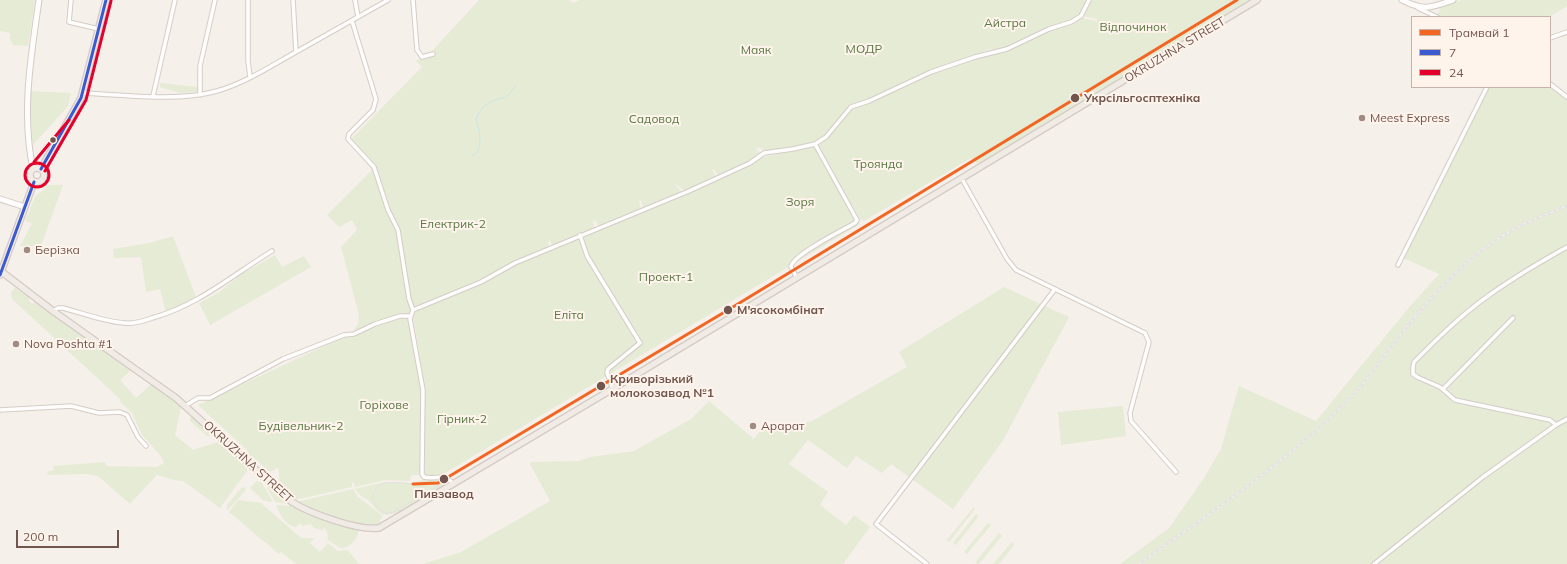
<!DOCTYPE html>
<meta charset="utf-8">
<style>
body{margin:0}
#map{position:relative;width:1567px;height:564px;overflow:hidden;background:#f6f0ea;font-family:Mulish,sans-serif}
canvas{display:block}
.legend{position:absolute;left:1411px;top:16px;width:140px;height:72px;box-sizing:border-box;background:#fef4eb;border:1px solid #c6b4ab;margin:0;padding:5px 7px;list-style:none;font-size:12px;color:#72554c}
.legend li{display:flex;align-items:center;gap:8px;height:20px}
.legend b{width:20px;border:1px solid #c6b4ab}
.scale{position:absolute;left:16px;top:530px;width:103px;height:18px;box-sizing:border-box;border:2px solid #72554c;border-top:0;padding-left:5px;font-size:12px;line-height:14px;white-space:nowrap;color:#72554c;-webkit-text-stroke:3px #fef4eb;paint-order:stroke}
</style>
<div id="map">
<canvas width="1567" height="564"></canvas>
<ul class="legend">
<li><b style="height:5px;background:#f26522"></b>Трамвай 1</li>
<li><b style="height:5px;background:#3a5ad2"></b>7</li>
<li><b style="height:5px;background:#e4002b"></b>24</li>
</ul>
<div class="scale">200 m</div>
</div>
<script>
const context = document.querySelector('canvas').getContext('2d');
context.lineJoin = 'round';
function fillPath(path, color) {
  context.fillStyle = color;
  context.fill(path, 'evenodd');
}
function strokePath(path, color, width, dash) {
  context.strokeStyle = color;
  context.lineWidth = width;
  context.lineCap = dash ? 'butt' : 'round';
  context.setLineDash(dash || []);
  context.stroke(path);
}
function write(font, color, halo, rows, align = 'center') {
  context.font = font + ' Mulish,sans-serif';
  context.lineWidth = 4;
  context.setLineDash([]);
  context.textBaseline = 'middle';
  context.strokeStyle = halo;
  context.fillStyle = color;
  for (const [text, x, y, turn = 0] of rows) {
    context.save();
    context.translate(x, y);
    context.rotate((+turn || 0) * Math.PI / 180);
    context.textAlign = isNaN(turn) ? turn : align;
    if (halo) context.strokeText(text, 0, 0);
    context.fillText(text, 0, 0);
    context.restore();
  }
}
fillPath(new Path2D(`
 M0 0H35L28 46 13 45 10 39V33L0 31Z
 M479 0H569L573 3 580 0H1088L1080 16 1007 48 995 51 991 49 930 70 869 100 850 105 825 137 813 144 766 151 758 147 756 150 762 153 749 162 718 176 714 169H712L716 178 686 192 677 185H675L683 193 644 209 641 200 639 201 641 209 599 227 595 220 593 221 594 228 553 246 549 239 548 247 440 298 414 307 410 299 399 230 390 209 388 200 375 167 372 170 385 203 386 211 396 230 407 299 412 310 409 315 353 333 358 324 359 315 341 247 357 230 352 220 339 227 327 215 372 170 348 142 422 67 416 61 431 52Z
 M1092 0H1251L978 164 971 158 864 221 860 219 818 146 828 138 851 109 909 85 932 73 994 53 1082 18 1097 21V19L1083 16Z
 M1462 0H1567V6L1549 17H1436L1442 6Z
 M160 83 198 87 197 92 180 93 160 87Z
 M1550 84 1567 97V564H1120L1169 528 1204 478 1221 449 1239 386 1316 421 1406 311 1439 274 1401 257 1487 87H1550Z
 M30 91 71 93 68 106 34 144 32 141Z
 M811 146 815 148 860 224 440 476 436 477 425 476V389L413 316 415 312 472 286 483 283 515 265 687 194 761 158Z
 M47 185H63L41 246H20L32 223 25 221 36 195 42 192Z
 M173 236 196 297 166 312 160 289 146 292 141 257 114 258 113 249 150 243Z
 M275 255 282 267 304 256 311 267 210 325 199 303 218 293 243 273Z
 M1004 287 1069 317 1002 442 953 509 891 464 882 473 856 456 847 468 808 440 789 464 828 492 820 505 846 525 854 515 870 527 843 564H423L461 552 550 501 530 464 531 462 579 461 590 457 634 451 691 419 709 401 754 439 764 425 781 429 812 421 907 367 899 352Z
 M15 288 29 297V301L32 304 35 302 131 370 120 380 136 398 151 384 179 404 181 407 175 435 193 450 218 442 247 467V471L220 508 183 481 174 480 157 475 130 504 98 476 86 474 48 475 47 472 54 470 53 466 105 462 106 466 157 467 164 463 160 455 142 435 132 413 120 402 121 400 12 299 11 292Z
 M400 318 409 319 421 389V475H411L410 481 385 480 355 487 354 483 352 482V487L295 500 279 481V470L277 468 270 472 253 457 250 458 246 454 248 451 198 405 348 335Z
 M1123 406 1126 436 1061 445 1058 412Z
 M192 416 210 432V436H207L190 421V418Z
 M442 477 450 483C438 491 395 520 382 514 377 511 373 505 369 501 364 497 358 495 355 489L385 482 415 483 425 479H436Z
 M257 481 262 483 273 502 264 501 250 488Z
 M264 482H266L289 502 287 504 275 502Z
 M244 487 246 490 227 511V505L241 488Z
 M353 489 358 497 383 516 380 520 381 524C359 530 317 512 296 502Z
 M238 500 261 503 301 538H314L310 543 320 552 328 543 338 551 348 550 359 564H296L281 552 279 554 229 512Z
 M291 504 358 528 359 531C356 541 350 548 340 548L328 540 327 531 324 528 322 530 314 528 310 524 303 526 300 523 296 527C286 526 279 513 276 505L288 506Z
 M973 508 975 509 949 542 947 540Z
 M976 514 979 516 956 545 953 543Z
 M988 523 991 525 967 554 964 552Z
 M999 533 1002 536 979 564 975 563Z
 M1012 542 1015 544 999 564H993Z`), '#e5ebd5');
strokePath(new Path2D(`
 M472 156C485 150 479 129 476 119 480 106 494 98 506 98L516 85`), '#cde6e5', 1);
const street = new Path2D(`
 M71 0 69 22 99 29
 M248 0V61L250 77
 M355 0 358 17
 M413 0 417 50 422 57 433 54
 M1418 8 1437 17
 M352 21 376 99 373 110 349 134 348 139 374 167 388 210 398 230 409 299 413 310
 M1550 38 1567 32
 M296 52 388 0
 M1550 84 1567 97
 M83 93C123 95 179 102 217 91 245 83 271 66 296 52L293 0
 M200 95V66L215 0
 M153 96 175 0
 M962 179 1007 259 1016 270 1145 333 1149 342 1130 413 1131 421 1176 472
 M580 235 587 256 640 343 608 369 607 373 613 389
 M1398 265 1487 87
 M797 278 791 267C792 255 843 230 855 223L857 220 815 144
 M53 311 58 308H63C83 313 105 322 125 323 135 324 144 321 152 318 199 305 231 276 272 251
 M1443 389 1513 318
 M185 406 198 398H210L283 359 344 335 354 334 375 324 400 316H411
 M0 410 71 406 99 413 120 412 127 415 138 437 146 446
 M1556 425 1550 420 1455 400 1440 387 1417 377 1413 374V367L1414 362C1437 339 1461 315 1488 296 1513 278 1540 262 1567 247
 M453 484C445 472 436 480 424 477L422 474 423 390 410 319 413 310 481 282 515 263 689 191 750 163 764 153 793 149 815 144 826 137 851 107 869 101 931 72 975 57 1007 49 1049 29 1071 22 1081 16 1089 0
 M927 564 876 524 1055 289
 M1374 564 1483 477 1556 425 1567 419`);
const secondary = new Path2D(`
 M1402 0C1424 11 1430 8 1453 0
 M33 169C21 113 31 56 39 0
 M0 199 25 207`);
const primary = new Path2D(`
 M30 175a7 7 0 1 1 14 0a7 7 0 1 1-14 0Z
 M41 169 81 98 106 0
 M2 272 53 311 176 398 292 502C309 513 358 531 379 528L614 388 1257 0
 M0 275 34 182`);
strokePath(street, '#d4ccc7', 5.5);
strokePath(secondary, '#d4cbc6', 7);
strokePath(primary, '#d5cac6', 8);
strokePath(street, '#fefdfc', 3.5);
strokePath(secondary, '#fefdfc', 5);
strokePath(primary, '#f1ebe5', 5.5);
strokePath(new Path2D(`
 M413 484C399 483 379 478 373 494 373 506 380 513 392 513L445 482`), '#e4e2e4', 1);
const rail = new Path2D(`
 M1139 564C1212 511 1290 461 1353 395 1369 378 1383 357 1398 338 1430 298 1464 258 1509 232 1527 221 1547 214 1567 206`);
strokePath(rail, '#e4e2e4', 2.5);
strokePath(rail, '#fef4eb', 1, [3]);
strokePath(new Path2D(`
 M41 169 81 98 106 0
 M0 275 34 182`), '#3a5ad2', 3);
strokePath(new Path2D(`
 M34 162 69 120
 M25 175a12 12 0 1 1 24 0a12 12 0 1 1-24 0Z
 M45 171 86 100 111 1`), '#e4002b', 3);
strokePath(new Path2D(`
 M413 484 438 483 728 310 1237 0`), '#f26522', 3);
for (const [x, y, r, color] of [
 [1075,98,5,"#72554c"],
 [1362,118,4,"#a08b83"],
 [53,140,3.5,"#72554c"],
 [27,250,4,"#a08b83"],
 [728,310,5,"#72554c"],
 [16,344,4,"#a08b83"],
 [601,386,5,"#72554c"],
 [753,426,4,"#a08b83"],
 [444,479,5,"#72554c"]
]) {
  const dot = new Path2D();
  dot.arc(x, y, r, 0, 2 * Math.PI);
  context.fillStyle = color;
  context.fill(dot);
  strokePath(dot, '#fef4eb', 1.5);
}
write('12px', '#597844', '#fef4eb', [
 ["Айстра",1005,23],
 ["Відпочинок",1133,27],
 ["МОДР",864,49],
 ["Маяк",756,50],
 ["Садовод",654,119],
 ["Троянда",878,164],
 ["Зоря",800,202],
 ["Електрик-2",453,224],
 ["Проект-1",666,277],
 ["Еліта",569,315],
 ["Горіхове",384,405],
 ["Гірник-2",462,419],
 ["Будівельник-2",301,426]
]);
write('12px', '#72554c', '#fef4eb', [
 ["OKRUZHNA STREET",1175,50,-31],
 ["OKRUZHNA STREET",248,462,42]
]);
write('bold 12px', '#72554c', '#fef4eb', [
 ["Укрсільгосптехніка",1084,98],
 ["М'ясокомбінат",737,310],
 ["Криворізький",610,379],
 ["молокозавод №1",610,393],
 ["Пивзавод",444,494,"center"]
], 'left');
write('12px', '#72554c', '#fef4eb', [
 ["Meest Express",1370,118],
 ["Берізка",35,250],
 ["Nova Poshta #1",24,344],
 ["Арарат",761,426]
], 'left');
</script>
